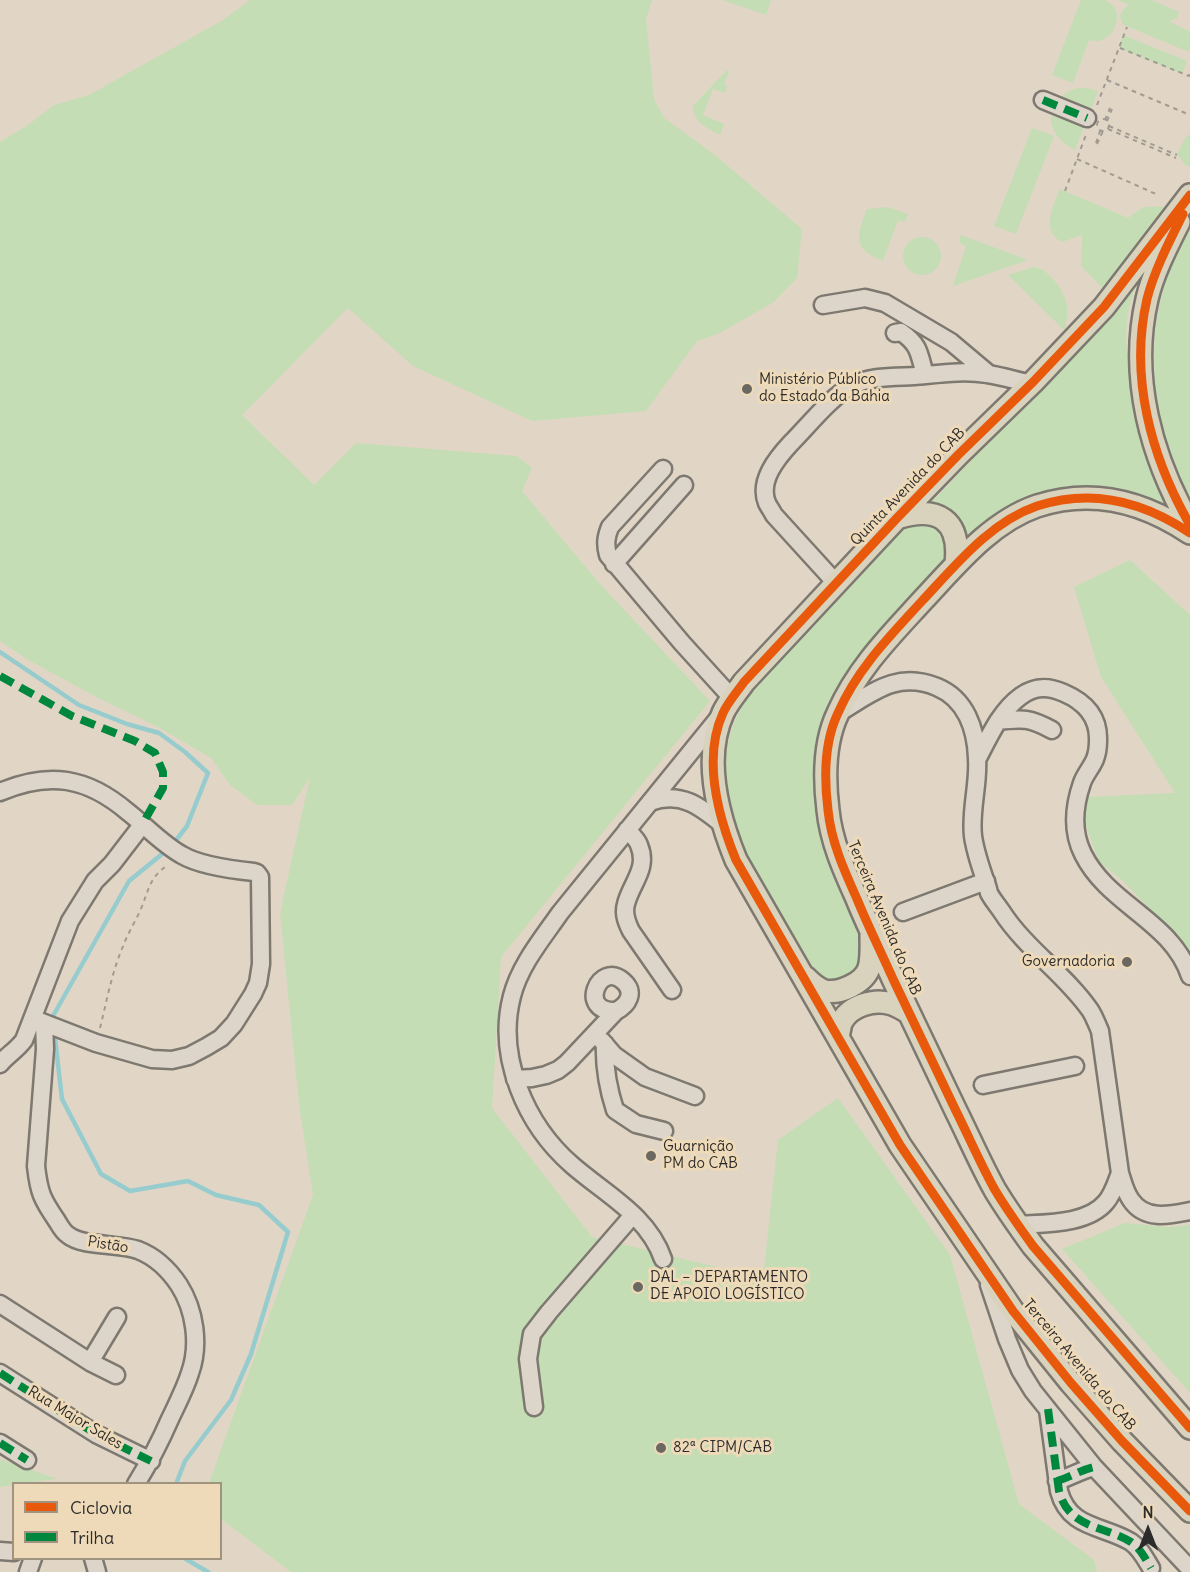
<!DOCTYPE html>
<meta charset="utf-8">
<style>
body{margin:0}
#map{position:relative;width:1190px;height:1572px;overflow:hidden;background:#e1d6c5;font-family:Delius,sans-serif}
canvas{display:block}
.legend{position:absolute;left:12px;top:1482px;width:210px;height:78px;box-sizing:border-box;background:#eedab8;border:2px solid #a09480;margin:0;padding:8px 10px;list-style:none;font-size:18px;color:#2b2b2b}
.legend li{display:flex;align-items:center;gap:12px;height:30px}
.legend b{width:30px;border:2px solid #a09480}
.north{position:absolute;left:1118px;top:1500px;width:60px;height:60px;-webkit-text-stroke:4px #eedab8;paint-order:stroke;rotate:0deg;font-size:16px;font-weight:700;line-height:24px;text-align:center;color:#2b2b2b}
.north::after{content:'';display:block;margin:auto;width:21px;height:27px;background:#2b2b2b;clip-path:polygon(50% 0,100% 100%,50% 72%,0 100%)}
</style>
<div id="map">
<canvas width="1190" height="1572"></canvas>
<ul class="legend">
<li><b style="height:8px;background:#e8590c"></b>Ciclovia</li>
<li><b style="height:8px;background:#00873e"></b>Trilha</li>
</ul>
<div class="north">N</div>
</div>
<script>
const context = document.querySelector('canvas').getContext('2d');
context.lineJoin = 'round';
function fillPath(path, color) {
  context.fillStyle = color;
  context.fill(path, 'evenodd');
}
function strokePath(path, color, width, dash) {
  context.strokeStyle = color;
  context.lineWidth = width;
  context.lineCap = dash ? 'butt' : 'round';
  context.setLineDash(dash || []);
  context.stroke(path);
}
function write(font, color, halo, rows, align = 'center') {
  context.font = font + ' Delius,sans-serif';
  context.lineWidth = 6;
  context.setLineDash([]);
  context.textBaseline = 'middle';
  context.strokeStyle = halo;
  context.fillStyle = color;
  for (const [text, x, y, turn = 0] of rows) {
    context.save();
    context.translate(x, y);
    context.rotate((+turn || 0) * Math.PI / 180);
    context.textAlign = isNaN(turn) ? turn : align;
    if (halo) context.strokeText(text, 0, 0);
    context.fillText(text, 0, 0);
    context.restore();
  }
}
fillPath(new Path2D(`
 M250 0H652L646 19 654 99 664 118 715 155 802 229 797 278 774 302 720 333 697 341 646 411 532 421 413 366 348 308 242 415 314 485 356 443 517 456 532 468 522 491 599 583 710 701 501 957 492 1108 592 1237 763 1278 778 1140 838 1098 950 1255 1019 1504 1094 1560 1097 1572H291L221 1519 220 1484 209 1483 313 1195 299 1105 280 913 310 777 292 805H257L230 785 211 758 158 727 100 699 30 661 0 641V142L28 125 54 105 89 95 223 20Z
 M722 0H771L766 15Z
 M1081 0H1106V1C1129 10 1113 48 1089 40L1073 83 1052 75Z
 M1118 0H1152L1179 12 1177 18 1169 21 1190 32V51L1184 50 1124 25C1117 17 1121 9 1130 5Z
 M1123 35 1187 61 1182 74 1119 48Z
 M727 70 729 72 724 84 727 86 725 93 713 89 703 115 724 124 720 135C708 129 692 121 693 106Z
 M1078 88H1087L1098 91 1075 150C1070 147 1064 144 1060 139 1041 119 1055 94 1078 88Z
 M1032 128 1054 136 1016 234 994 226Z
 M1190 133V166H1186L1177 154 1184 140Z
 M1060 189 1128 218 1143 207 1174 206 1111 297 1081 266 1082 235 1062 242C1040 231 1053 206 1060 189Z
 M888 207 908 214 905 222 898 220 883 261C851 248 857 236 867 209Z
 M1190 224V498C1153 432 1144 351 1166 279 1172 260 1181 241 1190 224Z
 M961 235 1028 260 953 286 966 246 959 242Z
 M903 256a19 19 0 1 1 38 0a19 19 0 1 1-38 0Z
 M1034 267C1048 269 1063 288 1066 302 1069 311 1066 322 1065 331L1008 275Z
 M1136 285C1132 297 1128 309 1127 321 1125 339 1127 358 1130 376 1136 421 1148 463 1165 504 1113 483 1062 481 1012 506 995 514 980 526 964 536L930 504Z
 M922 523C939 527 951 543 944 560 942 566 938 571 935 577L852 666 833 700 820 737 816 756 814 795 819 834 825 853 863 939 859 972 836 981 822 976 811 964C795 938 780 911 764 885 754 868 744 851 736 832 713 779 725 726 757 681L904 528 910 525Z
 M1130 560 1190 615V959L1168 928 1123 881 1099 862 1085 824 1087 797 1175 793 1101 677 1074 587Z
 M1125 1223 1167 1227 1190 1225V1393L1062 1249Z
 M0 1459 57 1479 14 1484 13 1485 0 1487Z`), '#c4ddb4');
strokePath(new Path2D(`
 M0 652 79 705 127 724 159 733 185 752 208 773 187 826 173 844
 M53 1022V1016L129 881 167 850
 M54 1030 62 1099 101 1174 130 1191 188 1181 216 1195 259 1205 288 1232 251 1354 231 1400 185 1461 176 1484
 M184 1558 208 1572`), '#96cccd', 4.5);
const minor = new Path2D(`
 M1043 100 1087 118
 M823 305 865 298 885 303 951 342 989 374
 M895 333 901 332C920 345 919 354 925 375
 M663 469 610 527C606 537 605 544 608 555L682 643 732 698
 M614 564 684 485
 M836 583 774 515C772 511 769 507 767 503 758 481 777 458 791 443 808 426 831 397 851 386 869 376 894 377 914 376 938 374 963 370 987 374 1002 376 1017 381 1032 384
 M837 714C871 694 896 670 937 687 966 699 976 729 977 758 979 784 970 810 973 836 975 851 980 865 985 880 987 884 988 889 989 893 992 899 998 906 1002 912 1026 949 1065 974 1090 1010 1094 1016 1097 1024 1100 1031L1120 1173C1116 1183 1113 1194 1106 1202 1087 1225 1044 1223 1017 1225
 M998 721C1023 718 1030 718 1052 730
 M977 760C989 737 1000 711 1021 696 1035 686 1048 686 1064 693 1085 702 1099 717 1098 741 1098 747 1097 754 1095 759 1092 767 1085 774 1082 783 1074 806 1072 832 1083 854 1108 905 1172 921 1190 976
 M0 792C49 771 87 777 128 812 146 826 162 844 182 855 199 865 234 870 254 872L257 873 260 877 261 964 258 983 253 994 234 1024 221 1038 206 1047 189 1056 172 1060 152 1059 96 1043 34 1019
 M650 802C681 791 700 806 723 825
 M627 830C631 834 637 839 639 845 649 869 631 883 626 904 623 914 627 923 631 931L672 990
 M903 912 986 881
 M44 1023 45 1049 36 1166C39 1193 42 1199 57 1221 60 1226 63 1232 68 1235 83 1247 118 1243 138 1250 156 1257 169 1270 179 1285 195 1310 200 1345 190 1373 185 1389 177 1404 170 1419 160 1442 149 1463 136 1484
 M602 1041 614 1055 645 1077 695 1096
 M605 1044C604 1067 608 1088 615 1110L636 1124 664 1131
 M0 1064C7 1055 17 1050 24 1040L70 921 95 881 112 864 142 825
 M515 1079 532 1078 546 1075 558 1070 567 1063 616 1011C628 1005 636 992 623 981 599 960 577 1013 616 1011
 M983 1085 1075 1066
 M1120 1173C1123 1182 1125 1192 1131 1200 1145 1221 1170 1215 1190 1211
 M663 1259C648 1215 605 1194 572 1165 526 1125 496 1057 512 996 520 965 542 939 560 913L720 716
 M989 1285 1007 1339 1020 1370 1033 1391 1094 1467 1190 1569
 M0 1304 90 1362 116 1375
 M90 1362 117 1317
 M0 1373 96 1434 151 1461
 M534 1407 528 1359 532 1334 549 1312 633 1215
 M1048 1410 1059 1491C1069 1529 1103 1525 1131 1542 1140 1548 1145 1558 1151 1568
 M0 1443 27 1460
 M1057 1481C1070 1477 1081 1470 1094 1467
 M0 1551 14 1552
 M93 1558 97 1572
 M28 1572 33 1558`);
const major = new Path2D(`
 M1190 195 1104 307 1033 382 958 455 897 518 744 682C737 692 728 702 723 713 702 759 718 816 736 860L900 1145 1013 1311 1071 1383 1122 1441 1190 1511
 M1179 222C1167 246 1153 273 1147 299 1129 377 1151 457 1190 525
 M897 518C938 505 961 520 956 564
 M1190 533C1144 502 1092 488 1037 506 990 522 955 566 922 601 890 636 857 669 838 713 824 742 824 778 828 810 831 841 844 870 857 899 868 926 881 952 893 979 914 1023 935 1067 956 1111 969 1137 981 1165 995 1190 1007 1210 1020 1228 1033 1246L1190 1428
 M805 977C811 983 817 989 825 991 840 994 864 983 869 968 872 958 871 946 871 935
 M838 1037C839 1033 840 1027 841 1023 849 1006 874 998 892 1004 898 1006 903 1009 909 1013`);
strokePath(minor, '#7d7870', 21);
strokePath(major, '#7d7870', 26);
strokePath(new Path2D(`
 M1120 48 1189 76 1190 73
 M1107 80 1190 115
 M1097 105 1127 27
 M1097 125a6 6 0 1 1 12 0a6 6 0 1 1-12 0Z
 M1105 120 1110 108
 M1107 121 1112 109
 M1109 126 1177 155
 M1108 129 1176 158
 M1096 143 1100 131
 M1097 144 1103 131
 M1077 159 1156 194
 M1065 191 1087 132
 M100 1028C107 1000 112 971 124 944 128 933 135 922 140 911 149 891 148 878 168 865`), '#a19b93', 2, [4.5, 4.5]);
strokePath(minor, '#ddd5c9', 16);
strokePath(major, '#d9d2bd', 21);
strokePath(new Path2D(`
 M1043 100 1087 118
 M0 676 72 716 135 741 155 753 163 772V788L142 825
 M0 1373 96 1434 151 1461
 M1048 1409 1059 1491C1069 1529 1103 1525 1131 1542 1140 1548 1145 1558 1151 1568
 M0 1443 27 1460
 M1057 1481C1070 1477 1081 1470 1094 1467`), '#00873e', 8, [15, 8]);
strokePath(new Path2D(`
 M1190 195 1104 307 1033 382 958 455 897 518 744 682C737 692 728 702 723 713 702 759 718 816 736 860L900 1145 1013 1311 1071 1383 1122 1441 1190 1511
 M1183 214C1170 240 1154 271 1147 299 1129 377 1151 457 1190 525
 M1190 533C1144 502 1092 488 1037 506 990 522 955 566 922 601 890 636 857 669 838 713 824 742 824 778 828 810 831 841 844 870 857 899 868 926 881 952 893 979 914 1023 935 1067 956 1111 969 1137 981 1165 995 1190 1007 1210 1020 1228 1033 1246L1190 1428`), '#e8590c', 9);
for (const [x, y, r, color] of [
 [747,389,6,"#6b6761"],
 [1127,962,6,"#6b6761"],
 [651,1156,6,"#6b6761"],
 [638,1287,6,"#6b6761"],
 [661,1448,6,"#6b6761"]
]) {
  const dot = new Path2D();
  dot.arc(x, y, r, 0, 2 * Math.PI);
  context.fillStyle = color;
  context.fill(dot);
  strokePath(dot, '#eedab8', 2);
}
write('15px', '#2b2b2b', '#eedab8', [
 ["Ministério Público",759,380],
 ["do Estado da Bahia",759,397],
 ["Governadoria",1115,962,"right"],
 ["Guarnição",663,1147],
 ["PM do CAB",663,1164],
 ["DAL – DEPARTAMENTO",650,1278],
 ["DE APOIO LOGÍSTICO",650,1295],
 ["82ª CIPM/CAB",673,1448]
], 'left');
write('15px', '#2b2b2b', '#eedab8', [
 ["Quinta Avenida do CAB",908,487,-46],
 ["Terceira Avenida do CAB",884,918,67],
 ["Pistão",108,1245,9],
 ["Terceira Avenida do CAB",1079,1365,50],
 ["Rua Major Sales",75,1418,31]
]);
</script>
